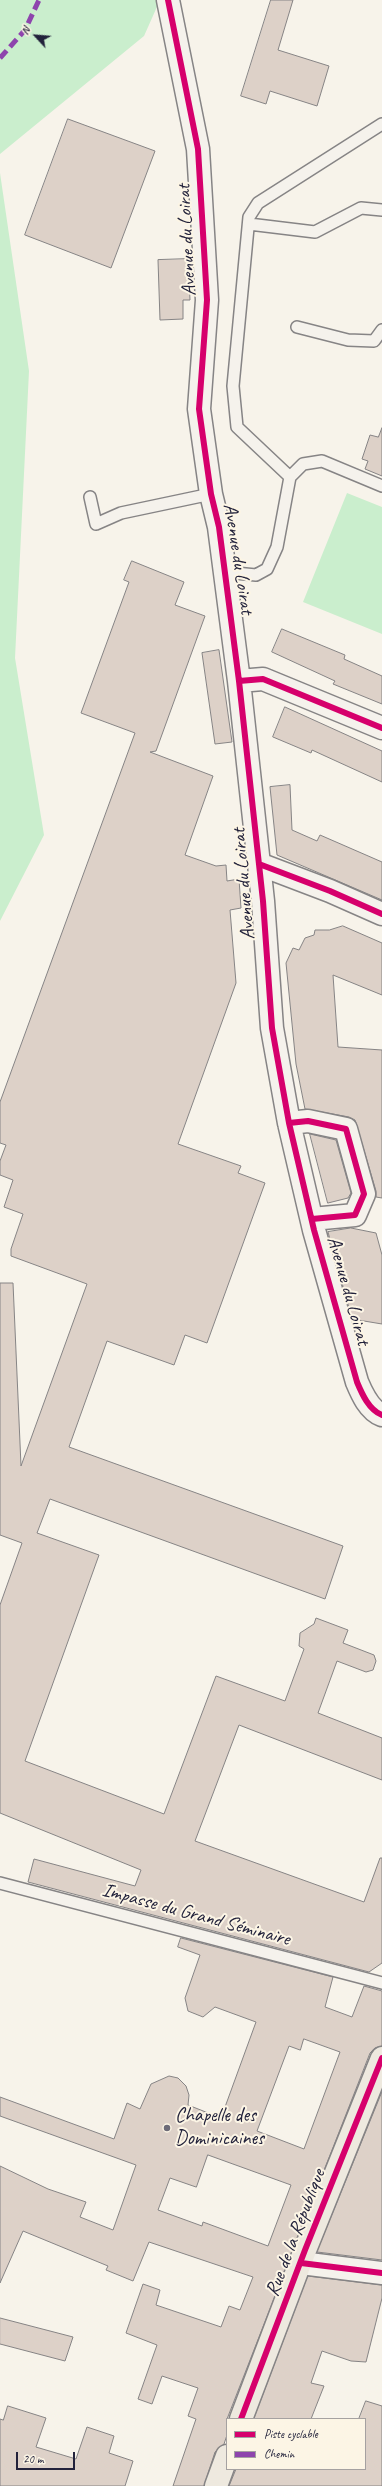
<!DOCTYPE html>
<meta charset="utf-8">
<style>
body{margin:0}
#map{position:relative;width:382px;height:2486px;overflow:hidden;background:#f7f3ea;font-family:Caveat,sans-serif}
canvas{display:block}
.legend{position:absolute;left:226px;top:2418px;width:140px;height:52px;box-sizing:border-box;background:#fcf5e5;border:1px solid #a5a1a1;margin:0;padding:5px 7px;list-style:none;font-size:12px;color:#22223b}
.legend li{display:flex;align-items:center;gap:8px;height:20px}
.legend b{width:20px;border:1px solid #a5a1a1}
.north{position:absolute;left:16px;top:16px;width:40px;height:40px;-webkit-text-stroke:3px #fcf5e5;paint-order:stroke;rotate:296deg;font-size:11px;font-weight:700;line-height:16px;text-align:center;color:#22223b}
.north::after{content:'';display:block;margin:auto;width:14px;height:18px;background:#22223b;clip-path:polygon(50% 0,100% 100%,50% 72%,0 100%)}
.scale{position:absolute;left:16px;top:2452px;width:59px;height:18px;box-sizing:border-box;border:2px solid #22223b;border-top:0;padding-left:5px;font-size:12px;line-height:14px;white-space:nowrap;color:#22223b;-webkit-text-stroke:3px #fcf5e5;paint-order:stroke}
</style>
<div id="map">
<canvas width="382" height="2486"></canvas>
<ul class="legend">
<li><b style="height:5px;background:#d6006c"></b>Piste cyclable</li>
<li><b style="height:5px;background:#8e44ad"></b>Chemin</li>
</ul>
<div class="north">N</div>
<div class="scale">20 m</div>
</div>
<script>
const context = document.querySelector('canvas').getContext('2d');
context.lineJoin = 'round';
function fillPath(path, color) {
  context.fillStyle = color;
  context.fill(path, 'evenodd');
}
function strokePath(path, color, width, dash) {
  context.strokeStyle = color;
  context.lineWidth = width;
  context.lineCap = dash ? 'butt' : 'round';
  context.setLineDash(dash || []);
  context.stroke(path);
}
function write(font, color, halo, rows, align = 'center') {
  context.font = font + ' Caveat,sans-serif';
  context.lineWidth = 4;
  context.setLineDash([]);
  context.textBaseline = 'middle';
  context.strokeStyle = halo;
  context.fillStyle = color;
  for (const [text, x, y, turn = 0] of rows) {
    context.save();
    context.translate(x, y);
    context.rotate((+turn || 0) * Math.PI / 180);
    context.textAlign = isNaN(turn) ? turn : align;
    if (halo) context.strokeText(text, 0, 0);
    context.fillText(text, 0, 0);
    context.restore();
  }
}
fillPath(new Path2D(`
 M0 0H160L144 36 0 154Z
 M0 173 29 371 15 658 44 835 0 921Z
 M347 493 382 507V634L303 602Z`), '#caeecd');
const building = new Path2D(`
 M271 0H293L278 50 329 66 317 106 270 91 266 104 241 96Z
 M68 119 155 151 111 268 25 235Z
 M188 259 190 300H183V319L160 320 158 260Z
 M382 428V476L365 469 368 461 362 459 370 435 378 437Z
 M132 561 184 582 175 605 205 616 156 751 150 752 213 776 185 855 216 866 226 865 227 881 239 879 241 908 230 910 236 983 178 1144 241 1166 238 1173 265 1183 207 1343 185 1335 174 1365 107 1341 69 1447 343 1546 325 1599 50 1499 37 1533 99 1555 25 1761 164 1814 216 1676 285 1701 304 1649 299 1646 300 1633 314 1624 316 1618 348 1630 343 1643 374 1655 376 1661 373 1670 366 1672 337 1661 318 1713 382 1738V1780L239 1725 195 1841 364 1902 380 1858H382V1963L369 1972 28 1882 34 1859 135 1886 141 1870 0 1813V1605L22 1543 0 1535V1283H13L21 1466 87 1284 11 1256V1249L23 1214 4 1207 13 1180 0 1175V1161L6 1145 0 1143V1102L135 733 81 713 129 582 124 580Z
 M282 629 345 655 344 659 382 676V704L333 684 335 681 272 652Z
 M219 650 232 742 215 744 202 653Z
 M285 707 382 751V782L312 750 311 753 273 737Z
 M290 785 292 830 317 841 320 835 382 862V900L277 855 270 787Z
 M343 926 382 943V995L333 975 338 1047 382 1050V1198L376 1197V1191L355 1120 349 1117 305 1109 296 1064 286 963 293 948 299 950 305 938 314 935 315 930H329Z
 M310 1134 336 1140 351 1193 348 1198 328 1203Z
 M351 1228 376 1233 382 1255V1324L352 1319 328 1232Z
 M181 1938 333 1977 325 2007 352 2017 364 1986 382 1991V2046L375 2048 370 2053 227 2419V2435L224 2444 215 2452 204 2486H173L196 2419 188 2416 198 2388 162 2376 152 2404 138 2399 157 2345 126 2333 143 2284 160 2290 156 2305 221 2327 229 2306 240 2310 253 2277 149 2242 133 2281 106 2270 108 2266 23 2231 0 2283V2166L48 2189 86 2202 80 2217 113 2230 136 2165 0 2116V2097L114 2139 127 2103 140 2109 151 2084 169 2076 178 2078 186 2086 189 2095 188 2105 221 2118 256 2022 215 2007 203 2017 188 2011 185 1998 200 1955 178 1947ZM304 2039 340 2052 304 2149 257 2131 289 2046 300 2050ZM208 2155 291 2185 268 2246 203 2222 202 2226 158 2210 170 2178 196 2187Z
 M382 2092V2260L317 2252Z
 M308 2276 382 2285V2298L366 2362 351 2361 322 2351 311 2383 324 2386 311 2419H254Z
 M0 2318 73 2337 65 2361 0 2344Z
 M366 2401 382 2406V2486H229L236 2469H365V2419H359Z
 M8 2406 46 2418 36 2447 76 2459 87 2427 114 2436 109 2453 133 2461 125 2486H0V2419L3 2420Z`);
fillPath(building, '#ddd1c8');
strokePath(building, '#868485', 1);
const service = new Path2D(`
 M249 224 315 232 361 208 382 210
 M297 327 348 340 374 341 382 330
 M290 477 303 464 322 461 382 486
 M90 497 96 524 121 513 211 494
 M225 572 256 575 267 569 277 547 290 477 237 427 233 386 249 217 258 203 382 124
 M0 1883 382 1983`);
const minor = new Path2D(`
 M168 0 198 149 207 300 199 409 211 494 219 527 239 681 263 901 272 1028 289 1123 314 1230 357 1382C362 1394 369 1410 382 1415
 M239 681 263 679 382 728
 M259 864 330 891 382 914
 M289 1123 308 1121 346 1129 364 1194 355 1215 312 1219
 M301 2263 382 2273`);
const primary = new Path2D(`
 M241 2419 305 2250 382 2058
 M216 2486 227 2456`);
strokePath(service, '#868485', 14);
strokePath(minor, '#868485', 25);
strokePath(primary, '#868485', 25);
strokePath(service, '#f5f2ec', 11);
strokePath(minor, '#f5f2ec', 22);
strokePath(primary, '#eee9df', 22);
strokePath(new Path2D(`
 M0 58 25 30 39 0`), '#8e44ad', 5, [10, 5]);
strokePath(new Path2D(`
 M168 0 198 149 207 300 199 409 211 494 219 527 239 681 263 901 272 1028 289 1123 314 1230 357 1382C362 1394 369 1410 382 1415
 M239 681 263 679 382 728
 M259 864 330 891 382 914
 M289 1123 308 1121 346 1129 364 1194 355 1215 312 1219
 M301 2263 382 2273
 M241 2419 305 2250 382 2058`), '#d6006c', 6);
for (const [x, y, r, color] of [
 [167,2128,4,"#6d6b78"]
]) {
  const dot = new Path2D();
  dot.arc(x, y, r, 0, 2 * Math.PI);
  context.fillStyle = color;
  context.fill(dot);
  strokePath(dot, '#fcf5e5', 1.5);
}
write('20px', '#22223b', '#fcf5e5', [
 ["Avenue du Loirat",187,240,-93],
 ["Avenue du Loirat",238,559,81],
 ["Avenue du Loirat",244,884,-95],
 ["Avenue du Loirat",348,1291,74],
 ["Impasse du Grand Séminaire",196,1915,15],
 ["Rue de la République",296,2233,-69]
]);
write('20px', '#22223b', '#fcf5e5', [
 ["Chapelle des",175,2116],
 ["Dominicaines",175,2139]
], 'left');
</script>
